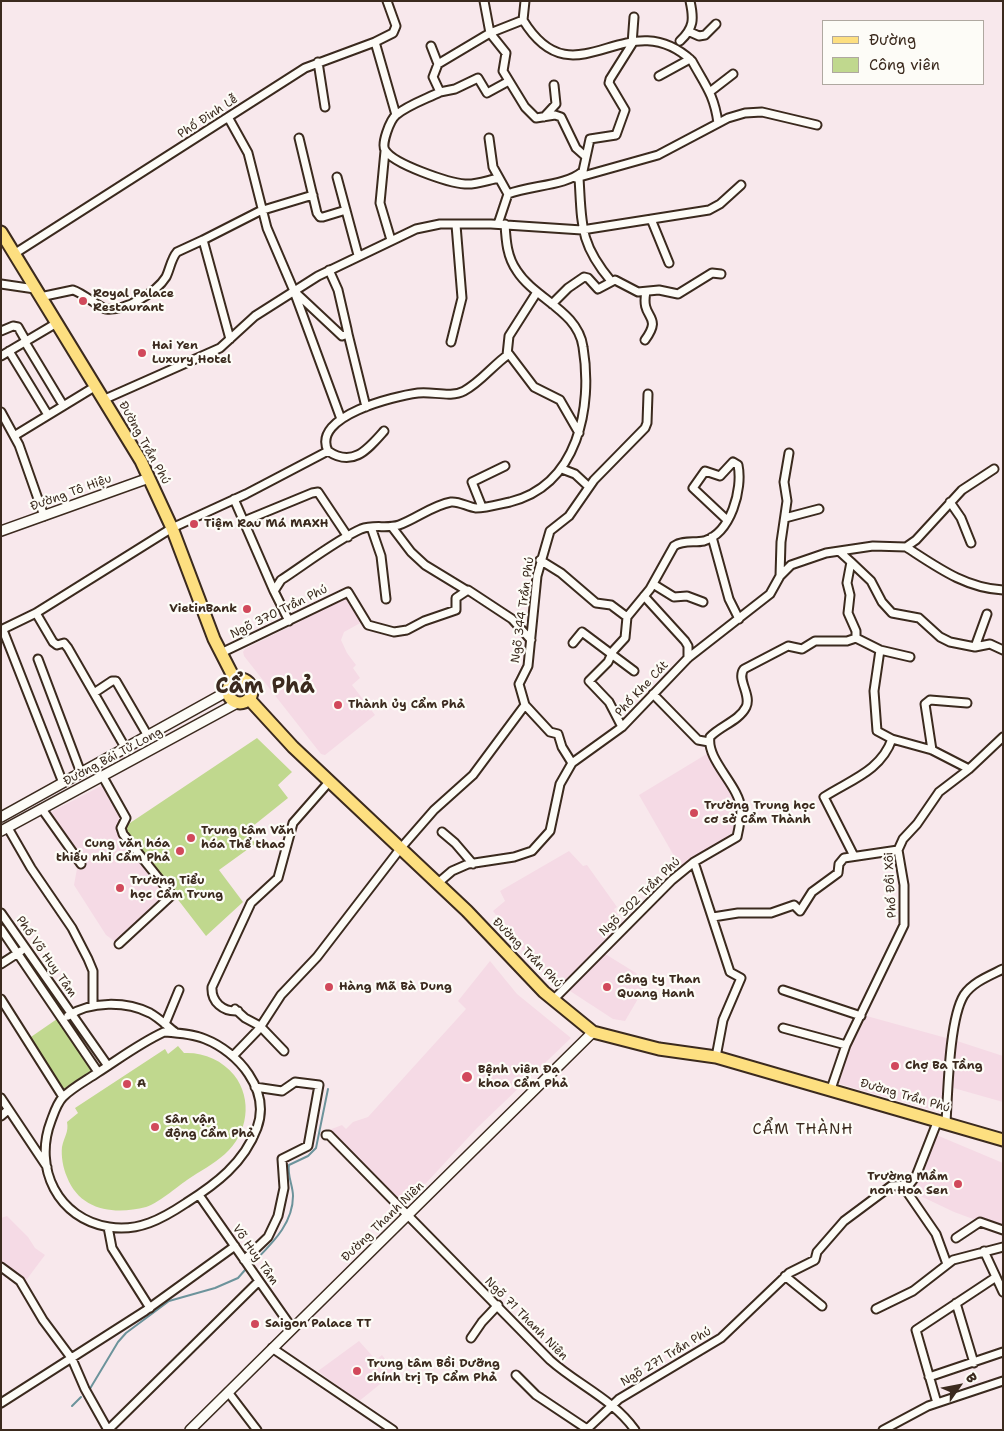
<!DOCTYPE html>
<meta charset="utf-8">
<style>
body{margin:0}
#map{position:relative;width:1004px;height:1431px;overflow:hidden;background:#f8e8ec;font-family:"Shantell Sans",sans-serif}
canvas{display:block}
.frame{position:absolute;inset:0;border:2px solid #3b2a1e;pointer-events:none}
.legend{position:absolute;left:822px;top:20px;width:162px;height:65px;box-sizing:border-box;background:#fdfcf7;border:1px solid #afa8a0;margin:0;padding:6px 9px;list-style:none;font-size:15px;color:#3b2a1e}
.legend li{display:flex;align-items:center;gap:10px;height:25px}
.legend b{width:25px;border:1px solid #afa8a0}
.north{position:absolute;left:934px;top:1361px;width:50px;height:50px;-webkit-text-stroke:4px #fdfcf7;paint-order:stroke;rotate:57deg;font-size:14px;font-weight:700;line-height:20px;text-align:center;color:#3b2a1e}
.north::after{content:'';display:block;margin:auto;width:18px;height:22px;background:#3b2a1e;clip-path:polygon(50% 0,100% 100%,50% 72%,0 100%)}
</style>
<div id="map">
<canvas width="1004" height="1431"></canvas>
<div class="frame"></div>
<ul class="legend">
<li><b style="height:6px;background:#fddf80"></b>Đường</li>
<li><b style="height:14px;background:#c0d88e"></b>Công viên</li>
</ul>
<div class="north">B</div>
</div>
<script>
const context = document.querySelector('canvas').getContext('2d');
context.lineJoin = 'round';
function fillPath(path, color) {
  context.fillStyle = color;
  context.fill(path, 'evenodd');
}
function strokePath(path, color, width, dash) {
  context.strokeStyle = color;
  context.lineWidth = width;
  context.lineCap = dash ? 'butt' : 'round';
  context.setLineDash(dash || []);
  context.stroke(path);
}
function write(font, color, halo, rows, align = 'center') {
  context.font = font + ' "Shantell Sans",sans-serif';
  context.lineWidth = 4.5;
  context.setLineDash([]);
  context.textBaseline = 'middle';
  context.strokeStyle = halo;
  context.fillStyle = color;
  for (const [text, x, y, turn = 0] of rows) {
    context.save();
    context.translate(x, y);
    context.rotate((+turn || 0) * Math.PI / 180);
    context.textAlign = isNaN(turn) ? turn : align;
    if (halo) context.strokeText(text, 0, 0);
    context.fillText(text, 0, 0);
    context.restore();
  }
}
fillPath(new Path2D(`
 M346 593 362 622 344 632 341 640 347 653 356 665 353 668 360 678 352 685 375 715 325 755 321 754 244 656 243 652 245 649 297 623Z
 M710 752 738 804 736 824 733 832 681 868 639 795Z
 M105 784 123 817 122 822 116 827 169 896 117 943 106 935 74 885 79 858 47 814Z
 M569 851 583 866 587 865 617 907 614 909 623 922 559 988 534 965 493 911 505 901 500 891Z
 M602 952 636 973 646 985 625 1021 613 1019 567 989Z
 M490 961 517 994 571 1038 477 1128 403 1208 329 1130 342 1125 346 1129 353 1122 368 1117 466 1009 458 1001Z
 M863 1015 950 1039 941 1112 836 1083Z
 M957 1041 1003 1056V1102L950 1087Z
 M934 1134 1003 1163V1230L954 1212 910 1191 919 1178Z
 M7 1216 28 1237 35 1248 45 1255 24 1283 1 1264V1218Z
 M359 1341 376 1360 382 1355 395 1372 358 1402 318 1371Z`), '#f5dae5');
fillPath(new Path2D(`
 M257 738 292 772 278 785 288 798 248 830 255 844 219 870 243 902 206 936 125 831 124 827Z
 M57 1019 92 1070 62 1090 28 1039Z
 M178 1046 184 1053C203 1052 222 1060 234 1075 253 1099 248 1134 225 1154 214 1164 200 1171 187 1180 177 1187 157 1204 146 1207 115 1215 80 1211 67 1177 63 1168 61 1156 62 1147 64 1137 69 1132 67 1122L78 1113 75 1108 165 1049 168 1054Z`), '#c0d88e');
strokePath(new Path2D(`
 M252 1264C270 1245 293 1225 293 1196 293 1186 287 1175 289 1165L308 1156 316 1148 328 1089
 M88 1392 118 1342 126 1333 169 1301 215 1288 238 1278 245 1270
 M72 1406 81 1397`), '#6c939b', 2);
const minor = new Path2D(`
 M484 1 490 33 523 20
 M525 1 523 20C575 105 626 0 692 61 705 85 714 94 718 123
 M690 32 699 36 705 35 716 24
 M680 41C694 28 694 19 690 1
 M375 42 396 115
 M431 46 438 64 433 77 440 92 455 89 478 78 487 93 509 81
 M318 62 325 107
 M438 64 490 33 506 53 503 71 525 107 536 118 555 115 561 117 576 148 585 156
 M659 76 690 59
 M711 91 733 74
 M440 92C426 99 408 105 396 115 390 120 381 144 385 150 393 164 449 183 465 184 476 185 488 180 499 178
 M228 117 248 153 267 228 294 291 342 336 348 334 347 329 338 290 329 270
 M544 117 556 104 554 85
 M299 138 317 213 320 217H323L346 210
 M489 138 493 167 508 194 498 224
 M385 151 380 203 391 240
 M337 177 358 255
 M576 178 658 155 728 118 745 113 762 112 817 125
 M579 178C582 224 579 243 611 281
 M508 194C531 185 566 186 583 171L590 139 616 135 625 110 609 83 610 79 632 44 634 17
 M651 219 669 263
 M203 240 260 211 313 195
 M14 254 305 68 375 42 393 33 396 26 387 1
 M1 284 35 289
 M295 294 341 419
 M40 297 73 290C83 293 100 308 106 309 125 311 156 293 166 277 170 269 171 259 177 252L203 240 230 339
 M552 304 568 288 584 277 588 278 598 289 615 280 638 292 659 290 678 294 712 273 721 274
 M1 331 13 326 18 327 26 341
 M348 334 366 407
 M645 340C664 314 640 320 646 292
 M25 342 63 405
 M451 342 462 298 456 225
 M9 351 48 415
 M507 355 509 336 537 292
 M1 356 55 324
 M105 399 220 348 255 316 318 276 416 229 440 224H491L582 230 709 210 720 204 741 185
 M1 412 19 445 44 516
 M14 436 96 386
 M328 451C311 416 395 396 418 393 432 391 451 398 464 391 481 382 493 365 509 354L534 387 560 400 579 433
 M328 451C353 468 368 449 384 431
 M562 469 575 474 589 487
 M234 499 274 591
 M950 502 961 518 971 543
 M482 507 472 482 505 466
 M785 518 819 509
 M244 521 312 493 318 492 348 537
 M371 527 381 556 386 599
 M392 527 411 552 425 565 466 590
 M172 528 246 494 328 451
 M712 537 729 599 739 619
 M906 547C937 567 965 588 1003 590
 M540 560 561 573 596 603 611 605 627 617 650 589 674 546C683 540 694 543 704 541 731 533 743 489 738 465L733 462 720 476 705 471 693 488 727 520
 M851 562 871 581 882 602 892 613 919 618 940 637 950 642 975 647 990 644 1003 650
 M780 576 791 565 826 553 873 546 906 547 916 540 962 490 994 469
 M653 584 674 597 687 596 703 602
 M644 596 685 641 688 646V658
 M36 613 53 642 57 645 64 643 68 648 126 749
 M289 621 274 591 281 580C304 565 338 539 361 529 374 524 387 529 399 525 416 519 433 505 451 502 459 501 468 507 476 508 487 508 500 504 510 502 578 485 593 407 583 347 578 311 535 299 517 271 507 257 506 241 505 224
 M1 630 36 613 172 528
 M3 630 63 783
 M856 638 880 650 910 657
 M573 643 582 632 634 671
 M975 647 987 614
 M880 650 874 691 877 731 892 739 932 750 969 769
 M221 653 348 592 368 625 394 632 407 630 424 621 456 610V598L468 590 512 619 531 640
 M38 659 81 773
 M94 693 112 681H116L148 736
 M653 694 698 740 709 742
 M525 705 550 732 558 734 562 747 572 763
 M622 727 609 702 589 681 608 662 613 651 625 638 627 617
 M932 750 925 704 930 700 967 703
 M103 777 126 818 121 828 123 834 172 895 119 944
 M42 809 81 864
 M8 828 31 868 72 928 88 959 93 971V1005
 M442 832 455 843 473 864
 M854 856 824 797C850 780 881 771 892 739
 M694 862 730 972 741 978 723 1020 716 1057
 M438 883 452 871 468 864 514 857 532 851 550 831 560 784 572 763 622 727 688 658 770 594 780 576 781 542 787 501 784 482 789 453
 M1 913 108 1066
 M713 917 738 913H771L794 905 800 911 812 892 838 873 839 864 844 858 898 850
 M1 929 98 1072
 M1 964 21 951
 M783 990 861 1016
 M1 999 63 1097
 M554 999 672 880 694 862 737 837C739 828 741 818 741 809 739 785 706 760 710 737 720 726 739 721 746 707 752 695 736 679 744 669L788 646 802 649 815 641H847L856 638V631L848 613 850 595 847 583 851 562 840 552
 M235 1009 245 1018 260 1026 284 1051
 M238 1011C223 1012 211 1002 212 987L251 903 278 878 293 823 329 782
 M68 1016C90 1001 126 1001 150 1013 159 1018 167 1026 175 1032
 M165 1024 179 990
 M783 1028 846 1045
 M164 1032C178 1033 193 1034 205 1039 238 1052 271 1090 257 1128 244 1163 216 1184 186 1203 162 1219 138 1232 109 1227 58 1219 33 1168 51 1121 54 1113 57 1103 63 1097 72 1088 85 1081 97 1073 119 1059 140 1043 164 1032Z
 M233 1056 259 1029 281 995 317 957 400 849 434 810 473 775 525 705 519 684 528 666 537 576 550 531 569 516 594 480 645 428 647 423 648 394
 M831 1089 846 1045 904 925V885L898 850 903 839 917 824 939 792 969 769 1003 737
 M1 1098 47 1167
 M1 1116 8 1110
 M946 1122C948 1092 949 1019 964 995 973 982 989 976 1003 969
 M326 1135H329L550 1360C578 1385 613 1399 635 1430
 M903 1186 936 1234 947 1264
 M199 1195 292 1328
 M108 1227 112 1248 150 1308
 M956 1238 980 1222 1003 1230
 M984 1251 1003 1292
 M244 1260 268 1237 278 1216 284 1188 282 1159 308 1146 319 1085 295 1082 282 1091 255 1087
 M1 1267 20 1281 43 1320 72 1359 85 1389 108 1430
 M785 1276 822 1306
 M956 1303 974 1363
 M876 1309 913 1291 953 1260 1003 1247
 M471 1338 482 1322 498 1305
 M272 1348 393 1430
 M516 1375 536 1395 587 1429
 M929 1377 1003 1352
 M228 1392 257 1430
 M1 1403 145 1311 235 1246
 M937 1403 916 1330 996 1277
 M108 1430 259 1281
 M586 1430 619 1399 721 1338 789 1273 815 1260 817 1252 844 1221 891 1186 909 1185 916 1176 938 1120
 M883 1430 928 1406 1003 1381`);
const tertiary = new Path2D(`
 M1 531 149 478
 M1 817 228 691
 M1 831 237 703
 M190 1430 593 1032`);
const primary = new Path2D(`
 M1 232 141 461 172 528 214 639 235 680
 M228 691a12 12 0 1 1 24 0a12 12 0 1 1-24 0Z
 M249 699 293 747 467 911 544 992 593 1032 659 1049 716 1057 1003 1140`);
strokePath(minor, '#3b2a1e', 11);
strokePath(tertiary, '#3b2a1e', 12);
strokePath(primary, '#3b2a1e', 15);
strokePath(minor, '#fdfcf7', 7);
strokePath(tertiary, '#fdfcf7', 9);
strokePath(primary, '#fddf80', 11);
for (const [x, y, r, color] of [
 [83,301,5,"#d1495b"],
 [142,353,5,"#d1495b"],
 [194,524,5,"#d1495b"],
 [247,609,5,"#d1495b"],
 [338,705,5,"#d1495b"],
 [694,813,5,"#d1495b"],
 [191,838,5,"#d1495b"],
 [180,851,5,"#d1495b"],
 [120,888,5,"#d1495b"],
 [329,987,5,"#d1495b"],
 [607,987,5,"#d1495b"],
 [895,1066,5,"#d1495b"],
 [467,1077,6,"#d1495b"],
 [127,1084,5,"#d1495b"],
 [155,1127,5,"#d1495b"],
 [958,1184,5,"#d1495b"],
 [255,1324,5,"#d1495b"],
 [357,1371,5,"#d1495b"]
]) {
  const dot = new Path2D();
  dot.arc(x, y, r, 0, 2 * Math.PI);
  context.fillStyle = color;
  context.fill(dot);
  strokePath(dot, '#fdfcf7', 2);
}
write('12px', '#3b2a1e', '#fdfcf7', [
 ["Phố Đinh Lễ",208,117,-33],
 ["Đường Trần Phú",144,443,61],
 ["Đường Tô Hiệu",71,493,-20],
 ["Ngõ 344 Trần Phú",523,610,-82],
 ["Ngõ 370 Trần Phú",279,612,-26],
 ["Phố Khe Cát",642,689,-47],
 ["Đường Bái Tử Long",113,757,-28],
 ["Phố Đồi Xôi",891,885,-93],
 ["Ngõ 302 Trần Phú",640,897,-44],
 ["Đường Trần Phú",527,953,45],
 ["Phố Võ Huy Tâm",46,957,55],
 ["Đường Trần Phú",905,1096,16],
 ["Đường Thanh Niên",383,1222,-44],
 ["Võ Huy Tâm",255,1255,55],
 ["Ngõ 71 Thanh Niên",526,1319,45],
 ["Ngõ 271 Trần Phú",666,1357,-31]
]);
write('bold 12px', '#3b2a1e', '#fdfcf7', [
 ["Royal Palace",93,294],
 ["Restaurant",93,308],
 ["Hai Yen",152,346],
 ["Luxury Hotel",152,360],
 ["Tiệm Rau Má MAXH",204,524],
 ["VietinBank",237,609,"right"],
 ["Thành ủy Cẩm Phả",348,705],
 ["Trường Trung học",704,806],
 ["cơ sở Cẩm Thành",704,820],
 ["Trung tâm Văn",201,831],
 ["hóa Thể thao",201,845],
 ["Cung văn hóa",170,844,"right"],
 ["thiếu nhi Cẩm Phả",170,858,"right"],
 ["Trường Tiểu",130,881],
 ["học Cẩm Trung",130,895],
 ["Công ty Than",617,980],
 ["Quang Hanh",617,994],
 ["Hàng Mã Bà Dung",339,987],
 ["Chợ Ba Tầng",905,1066],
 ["Bệnh viện Đa",478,1070],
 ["khoa Cẩm Phả",478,1084],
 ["A",137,1084],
 ["Sân vận",165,1120],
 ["động Cẩm Phả",165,1134],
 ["Trường Mầm",948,1177,"right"],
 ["non Hoa Sen",948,1191,"right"],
 ["Saigon Palace TT",265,1324],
 ["Trung tâm Bồi Dưỡng",367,1364],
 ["chính trị Tp Cẩm Phả",367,1378]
], 'left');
context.letterSpacing = '1px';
write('15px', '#3b2a1e', '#fdfcf7', [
 ["CẨM THÀNH",803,1130]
]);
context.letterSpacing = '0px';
write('bold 22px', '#3b2a1e', '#fdfcf7', [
 ["Cẩm Phả",265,687]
]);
</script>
